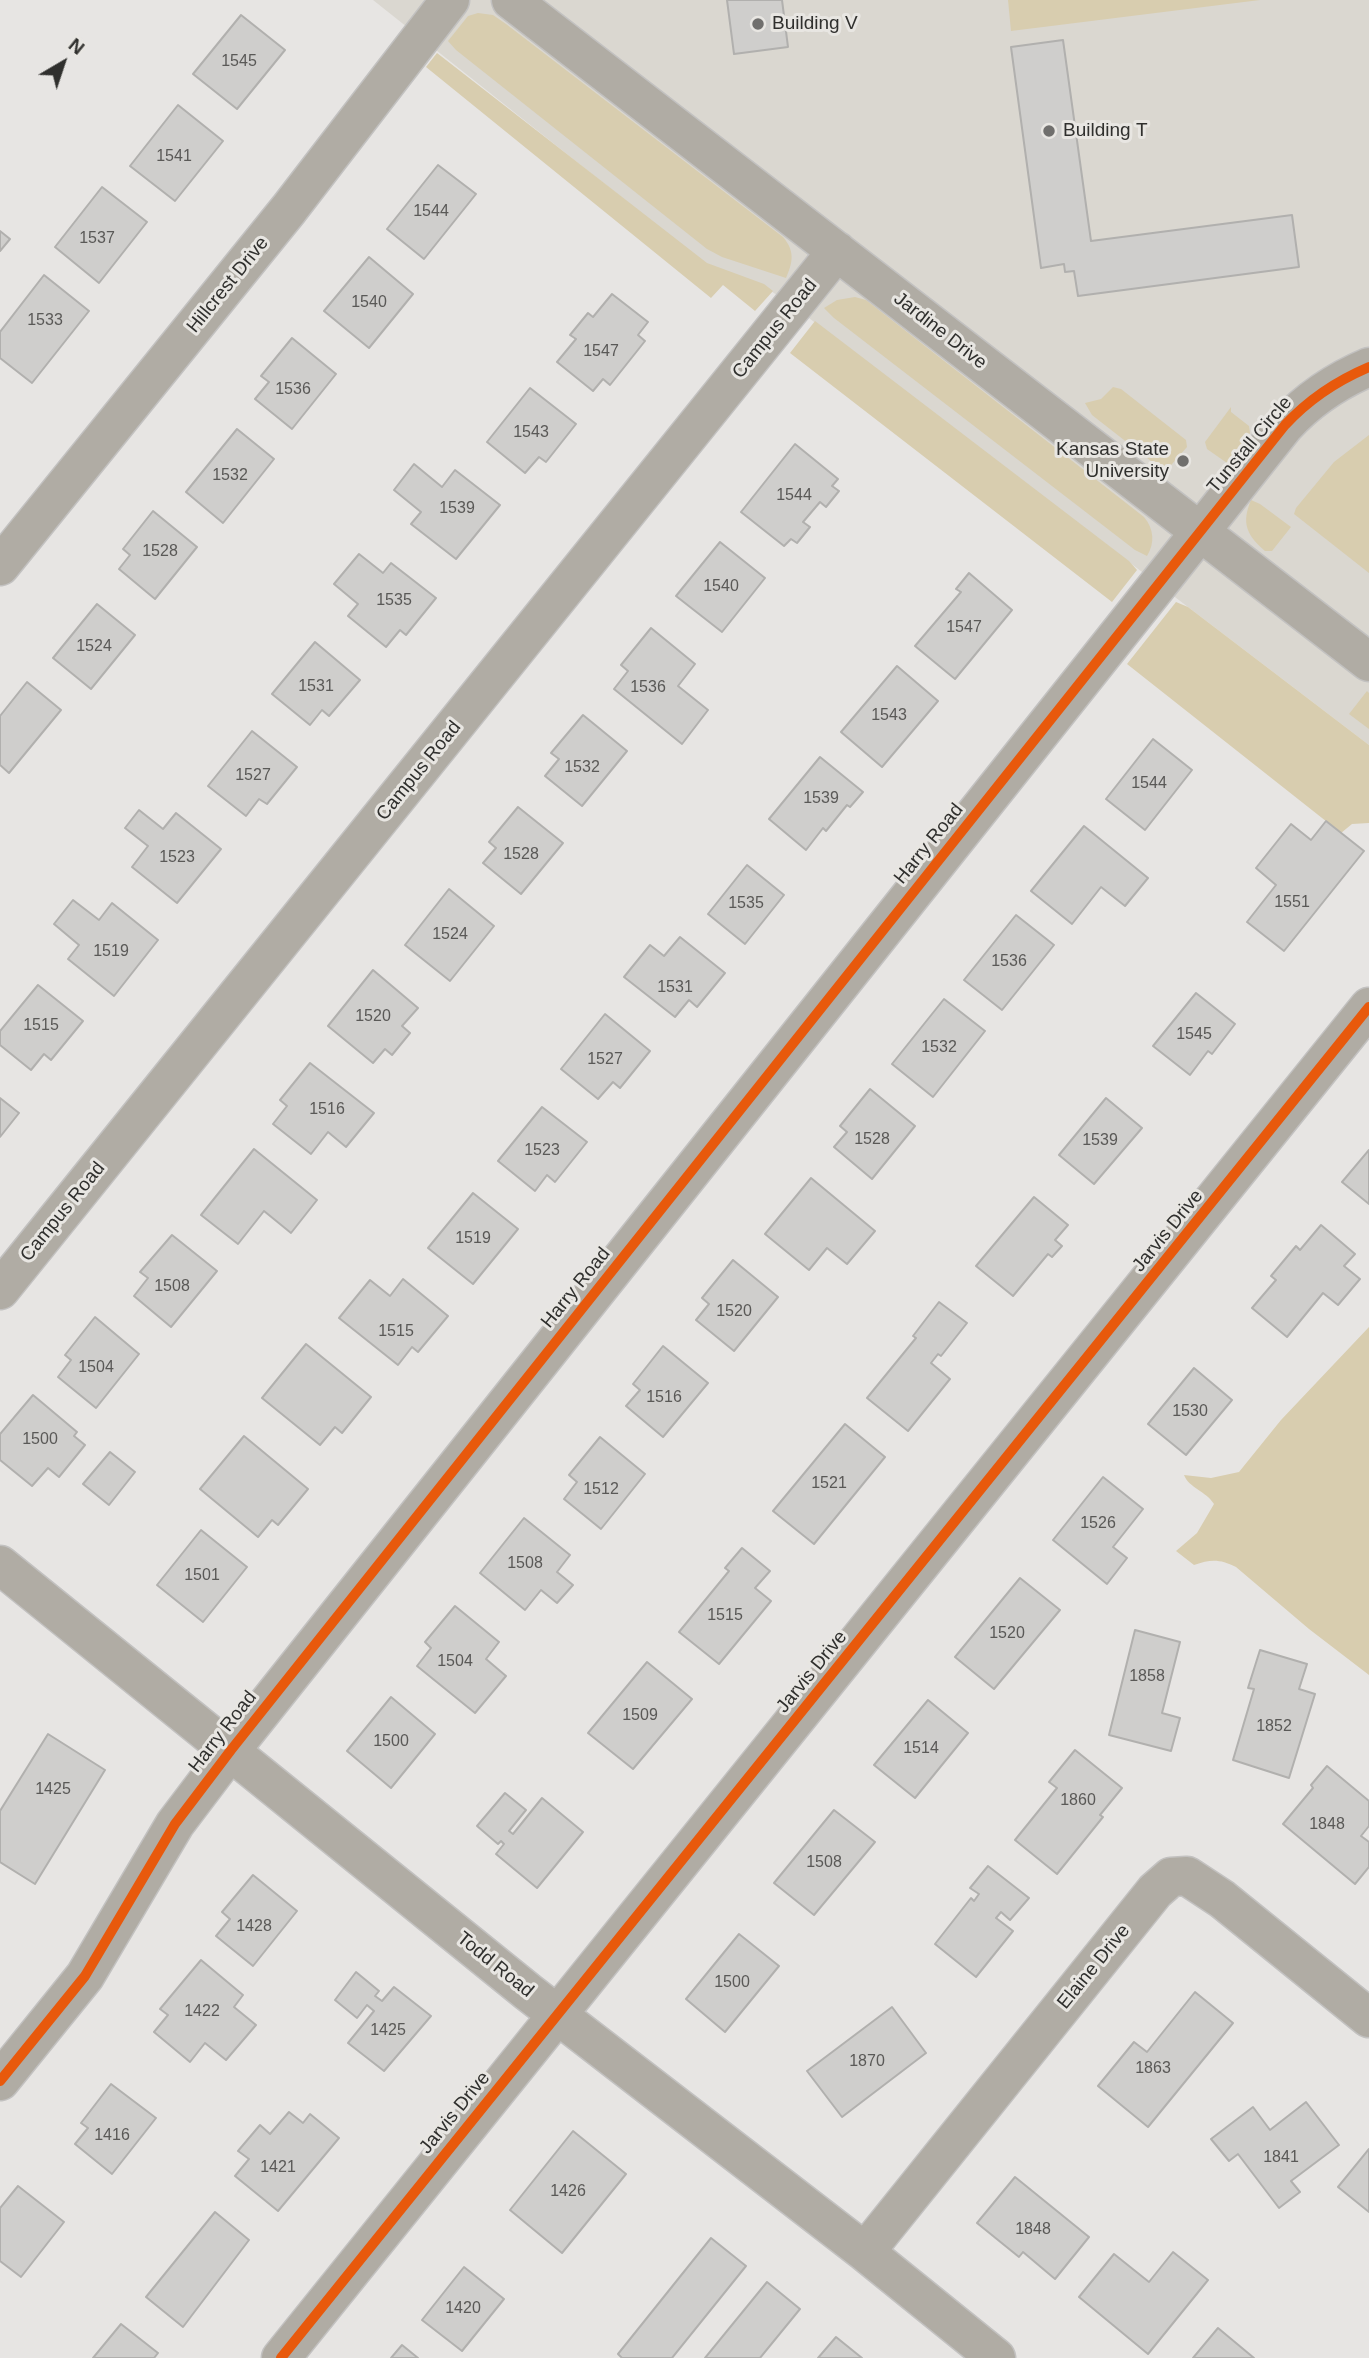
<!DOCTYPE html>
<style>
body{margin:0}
#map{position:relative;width:1369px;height:2358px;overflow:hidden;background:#e7e5e3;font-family:Helvetica,sans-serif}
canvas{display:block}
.north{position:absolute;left:28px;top:28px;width:70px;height:70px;-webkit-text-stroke:5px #e8e6e2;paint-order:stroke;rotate:39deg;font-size:19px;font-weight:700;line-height:28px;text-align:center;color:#30302e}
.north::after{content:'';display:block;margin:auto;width:24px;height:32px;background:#30302e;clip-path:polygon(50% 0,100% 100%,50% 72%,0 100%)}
</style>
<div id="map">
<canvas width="1369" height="2358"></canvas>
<div class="north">N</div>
</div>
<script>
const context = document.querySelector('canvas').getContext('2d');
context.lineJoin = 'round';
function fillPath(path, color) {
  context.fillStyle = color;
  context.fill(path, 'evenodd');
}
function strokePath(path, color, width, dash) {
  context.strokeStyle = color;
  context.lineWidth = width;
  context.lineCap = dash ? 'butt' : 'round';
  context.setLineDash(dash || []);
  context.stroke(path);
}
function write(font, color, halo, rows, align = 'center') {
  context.font = font + ' Helvetica,sans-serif';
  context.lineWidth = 6;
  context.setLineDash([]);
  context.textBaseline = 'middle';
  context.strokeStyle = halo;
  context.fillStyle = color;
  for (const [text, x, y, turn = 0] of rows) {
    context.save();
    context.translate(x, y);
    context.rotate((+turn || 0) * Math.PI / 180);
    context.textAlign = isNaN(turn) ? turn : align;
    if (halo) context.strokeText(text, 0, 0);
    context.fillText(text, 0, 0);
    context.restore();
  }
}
fillPath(new Path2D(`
 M373 0H1369V745L805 315 764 286 709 267Z`), '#dad7d0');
fillPath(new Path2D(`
 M1008 0H1260L1011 31Z
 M478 13 493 15 506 24 783 237C795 251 793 262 786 278L722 257 707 249 456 50 448 41 468 16Z
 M437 53 707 263 764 284 773 291 755 311 723 285 711 298 426 67Z
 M855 297 866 300 1144 517C1154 529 1155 543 1147 556L1135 550 834 318 824 308 837 300Z
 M815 321 1129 561 1137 570 1112 602 790 353Z
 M1113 387 1121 389 1186 440 1187 447 1165 472 1092 415 1085 403 1101 399Z
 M1231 407V412L1249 426 1250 433 1227 463 1207 449 1205 442Z
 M1369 435V573L1294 514 1296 508 1334 462Z
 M1251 500 1260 504 1291 527 1272 551H1265C1247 535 1241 524 1251 500Z
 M1176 602 1188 607 1369 745V823L1352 824 1341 833 1127 664Z
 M1367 691 1369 693V729L1349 714Z
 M1369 1327V1675L1309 1629 1236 1567C1220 1559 1211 1559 1194 1565L1176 1551 1197 1533 1214 1504C1206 1491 1189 1488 1184 1475L1211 1478 1239 1472 1281 1420Z`), '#d8cdaf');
const building = new Path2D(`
 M727 0H782L788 47 734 54Z
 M241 15 285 50 237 109 193 74Z
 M1063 40 1091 241 1292 215 1299 267 1078 296 1074 271 1065 272 1064 264 1041 268 1011 47Z
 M178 105 223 141 175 201 130 166Z
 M438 165 476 194 424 259 387 229Z
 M102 187 147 222 99 283 55 247Z
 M0 231 10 239 0 251Z
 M369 257 413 294 369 348 324 311Z
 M44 275 89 311 32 383 0 358V332Z
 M612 294 648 322 638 335 645 341 610 385 603 379 593 391 557 362 576 339 570 335 588 313 593 317Z
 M292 338 336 374 292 429 255 399 269 382 261 376Z
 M530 388 576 424 546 462 539 457 525 473 487 442Z
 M237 429 274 459 223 523 186 492Z
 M795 444 838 479 832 486 839 491 826 507 820 502 803 522 810 527 797 543 791 539 784 546 741 512Z
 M414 464 442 487 455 470 500 505 456 559 411 524 421 512 394 490Z
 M153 511 197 547 155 599 119 569 130 555 123 549Z
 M720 542 765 578 722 632 676 596Z
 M359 554 383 573 391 563 436 598 406 635 400 630 386 647 348 616 358 604 334 584Z
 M969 573 1012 610 955 679 915 646 961 592 956 589Z
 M97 604 135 635 91 689 53 658Z
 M651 628 695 664 678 686 708 710 682 744 614 689 628 671 621 665Z
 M315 642 360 680 329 716 322 710 310 725 272 694Z
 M897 666 938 701 882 767 841 732Z
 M27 682 61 710 9 773 0 765V716Z
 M583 715 627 751 582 806 545 776 559 759 551 753Z
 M252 731 297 767 267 804 259 799 246 816 208 786Z
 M1153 739 1192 770 1145 830 1106 799Z
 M820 757 863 792 850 807 847 805 826 831 823 828 806 850 769 819Z
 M518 807 563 843 521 894 483 863 496 848 489 842Z
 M139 810 163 829 176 813 221 849 177 903 132 867 148 846 125 828Z
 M1326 821 1364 851 1284 951 1247 922 1276 885 1256 868 1291 824 1311 840Z
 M1084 826 1148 878 1125 906 1101 887 1072 924 1031 891Z
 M747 865 784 895 745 944 708 914Z
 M449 889 494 926 450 981 405 945Z
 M73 900 99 920 112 903 158 940 114 996 68 959 79 945 54 924Z
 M1016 915 1054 945 1002 1010 964 980Z
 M680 937 725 973 697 1007 689 1000 675 1017 624 977 650 945 664 956Z
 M373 970 418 1008 402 1026 410 1033 392 1055 385 1049 373 1063 328 1026Z
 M38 985 83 1021 51 1060 44 1054 31 1070 0 1045V1031Z
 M1196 993 1235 1024 1212 1054 1208 1051 1190 1075 1153 1046Z
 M944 999 985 1031 933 1097 892 1064Z
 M605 1014 650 1051 620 1088 613 1082 598 1099 561 1069Z
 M310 1063 374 1113 346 1147 328 1132 311 1154 273 1124 287 1106 280 1100Z
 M870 1089 915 1126 872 1179 834 1147 847 1132 840 1126Z
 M0 1098 19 1113 0 1137Z
 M1106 1098 1142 1128 1094 1184 1059 1155Z
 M542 1107 587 1142 555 1182 547 1175 535 1191 498 1161Z
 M254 1149 317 1200 291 1233 264 1211 238 1244 201 1215Z
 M1369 1150V1204L1342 1182Z
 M811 1178 875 1231 847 1264 827 1248 809 1270 765 1234Z
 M473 1193 518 1229 473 1284 428 1248Z
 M1034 1197 1068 1225 1055 1240 1062 1246 1052 1257 1048 1254 1013 1296 976 1266Z
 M1321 1225 1355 1254 1344 1266 1360 1279 1338 1305 1323 1293 1287 1337 1252 1308 1276 1280 1271 1276 1296 1246 1300 1250Z
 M172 1235 217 1271 171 1327 134 1296 148 1278 140 1272Z
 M733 1260 778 1297 734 1351 696 1320 709 1304 702 1298Z
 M403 1279 448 1316 418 1352 412 1347 398 1365 339 1318 370 1280 390 1296Z
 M939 1302 967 1323 941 1356 938 1354 931 1363 950 1379 908 1431 867 1398 916 1338 913 1336Z
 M95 1317 139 1354 96 1408 58 1377 71 1360 65 1355Z
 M306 1344 371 1397 342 1433 335 1427 320 1445 262 1398Z
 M663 1346 708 1383 663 1437 626 1406 640 1390 633 1384Z
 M1194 1368 1232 1400 1186 1455 1148 1424Z
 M33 1395 77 1432 74 1436 85 1445 59 1477 48 1468 32 1486 0 1460V1434Z
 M845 1424 885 1457 814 1544 773 1511Z
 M244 1436 308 1489 278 1525 272 1520 258 1537 200 1489Z
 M600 1437 645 1474 601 1529 564 1499 577 1482 569 1475Z
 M110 1452 135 1472 109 1505 83 1484Z
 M1103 1477 1143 1509 1113 1547 1127 1558 1107 1584 1053 1540Z
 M524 1518 570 1555 557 1572 573 1585 557 1603 541 1590 525 1610 480 1573Z
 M201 1530 247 1567 203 1622 157 1585Z
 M742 1548 770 1571 755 1588 771 1601 719 1664 679 1632 729 1571 725 1568Z
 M1020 1578 1060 1610 994 1689 955 1657Z
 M455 1606 499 1642 486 1659 506 1676 475 1713 417 1666 431 1648 425 1642Z
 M1135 1630 1180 1642 1162 1713 1180 1718 1171 1751 1109 1735Z
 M1260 1650 1307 1664 1299 1689 1315 1694 1289 1778 1233 1760 1254 1689 1248 1688Z
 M647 1662 692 1699 633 1769 588 1733Z
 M391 1697 435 1734 391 1788 347 1751Z
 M928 1700 968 1733 915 1798 874 1765Z
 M48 1734 105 1770 35 1884 0 1862V1811Z
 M1075 1750 1122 1788 1100 1815 1103 1817 1057 1874 1015 1840 1057 1788 1049 1782Z
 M1327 1766 1369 1801V1826L1361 1836 1369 1842V1867L1355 1884 1283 1824 1313 1788 1311 1785Z
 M505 1793 526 1810 509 1831 513 1834 542 1798 583 1832 537 1888 496 1854 504 1844 501 1841 498 1844 477 1826Z
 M834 1810 875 1842 814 1915 774 1883Z
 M988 1866 1029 1898 1010 1920 1001 1912 996 1918 1013 1931 976 1977 935 1944 971 1898 974 1901 979 1894 970 1888Z
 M253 1875 297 1911 253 1966 216 1936 230 1919 222 1912Z
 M739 1934 779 1966 725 2032 686 1999Z
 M201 1960 243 1995 234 2007 256 2025 226 2060 205 2043 190 2062 154 2032 168 2015 160 2009Z
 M356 1972 379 1991 375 1996 382 2001 394 1987 431 2016 384 2071 348 2043 374 2011 367 2005 357 2018 335 2000Z
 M1195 1992 1233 2023 1148 2127 1098 2086 1134 2042 1147 2052Z
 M892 2007 926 2053 842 2117 807 2071Z
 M111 2084 156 2118 112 2174 75 2144 88 2128 81 2123Z
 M1306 2102 1339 2145 1291 2181 1300 2192 1279 2208 1238 2154 1229 2161 1211 2139 1253 2107 1270 2130Z
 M289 2112 303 2123 310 2114 339 2138 278 2211 235 2176 249 2159 238 2151 260 2125 270 2134Z
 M573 2131 626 2174 562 2253 510 2210Z
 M1369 2149V2212L1338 2187Z
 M1015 2177 1089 2237 1055 2279 1023 2252 1019 2257 977 2223Z
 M18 2186 64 2222 21 2277 0 2261V2208Z
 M215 2212 249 2240 183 2327 146 2297Z
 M711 2238 746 2266 672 2358H622L618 2354Z
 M1173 2252 1208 2280 1148 2354 1079 2297 1114 2254 1149 2282Z
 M464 2267 504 2299 462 2351 422 2320Z
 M767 2282 800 2309 760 2358H705Z
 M121 2324 158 2353 154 2358H93Z
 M1218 2328 1254 2358H1193Z
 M836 2337 862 2358H818Z
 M402 2345 418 2358H391Z`);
fillPath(building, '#cfcecc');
strokePath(building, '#b1b0ae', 2);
const minor = new Path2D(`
 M511 0 1369 662
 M0 566 289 209 450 0
 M0 1290 837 251
 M0 1565 528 1992 865 2252 996 2358
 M0 2081 85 1976 175 1824 231 1750 1285 425C1309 399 1336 381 1369 367
 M865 2252 1155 1891 1171 1877 1187 1876 1222 1899 1369 2018
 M281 2358 1369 1007`);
strokePath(minor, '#c2c1c0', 41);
strokePath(minor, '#b0aca4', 38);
strokePath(new Path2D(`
 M0 2081 85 1976 175 1824 231 1750 1285 425C1309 399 1336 381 1369 367
 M281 2358 1369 1007`), '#e8590c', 10);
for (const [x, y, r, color] of [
 [758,24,7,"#706f6d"],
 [1049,131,7,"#706f6d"],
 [1183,461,7,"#706f6d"]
]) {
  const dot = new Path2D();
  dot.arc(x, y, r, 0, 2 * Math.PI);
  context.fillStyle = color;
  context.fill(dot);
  strokePath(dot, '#e8e6e2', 2.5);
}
write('16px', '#5a5957', null, [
 ["1545",239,62],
 ["1541",174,157],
 ["1544",431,212],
 ["1537",97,239],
 ["1540",369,303],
 ["1533",45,321],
 ["1547",601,352],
 ["1536",293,390],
 ["1543",531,433],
 ["1532",230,476],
 ["1544",794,496],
 ["1539",457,509],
 ["1528",160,552],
 ["1540",721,587],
 ["1535",394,601],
 ["1547",964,628],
 ["1524",94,647],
 ["1531",316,687],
 ["1536",648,688],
 ["1543",889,716],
 ["1532",582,768],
 ["1527",253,776],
 ["1544",1149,784],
 ["1539",821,799],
 ["1528",521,855],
 ["1523",177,858],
 ["1551",1292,903],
 ["1535",746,904],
 ["1524",450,935],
 ["1519",111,952],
 ["1536",1009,962],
 ["1531",675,988],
 ["1520",373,1017],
 ["1515",41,1026],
 ["1545",1194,1035],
 ["1532",939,1048],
 ["1527",605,1060],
 ["1516",327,1110],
 ["1528",872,1140],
 ["1539",1100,1141],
 ["1523",542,1151],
 ["1519",473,1239],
 ["1508",172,1287],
 ["1520",734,1312],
 ["1515",396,1332],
 ["1504",96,1368],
 ["1516",664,1398],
 ["1530",1190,1412],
 ["1500",40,1440],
 ["1521",829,1484],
 ["1512",601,1490],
 ["1526",1098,1524],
 ["1508",525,1564],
 ["1501",202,1576],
 ["1515",725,1616],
 ["1520",1007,1634],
 ["1504",455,1662],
 ["1858",1147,1677],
 ["1509",640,1716],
 ["1852",1274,1727],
 ["1500",391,1742],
 ["1514",921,1749],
 ["1425",53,1790],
 ["1860",1078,1801],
 ["1848",1327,1825],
 ["1508",824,1863],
 ["1428",254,1927],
 ["1500",732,1983],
 ["1422",202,2012],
 ["1425",388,2031],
 ["1870",867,2062],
 ["1863",1153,2069],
 ["1416",112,2136],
 ["1841",1281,2158],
 ["1421",278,2168],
 ["1426",568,2192],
 ["1848",1033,2230],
 ["1420",463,2309]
]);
write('19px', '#30302e', '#e8e6e2', [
 ["Building V",772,24],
 ["Building T",1063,131],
 ["Kansas State",1169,450,"right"],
 ["University",1169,472,"right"]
], 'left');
write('19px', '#30302e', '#e8e6e2', [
 ["Hillcrest Drive",228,285,-51],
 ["Campus Road",775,329,-51],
 ["Jardine Drive",940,331,38],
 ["Tunstall Circle",1250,445,-50],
 ["Campus Road",419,771,-51],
 ["Harry Road",929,844,-51],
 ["Campus Road",63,1212,-51],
 ["Jarvis Drive",1168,1231,-51],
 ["Harry Road",576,1288,-51],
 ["Jarvis Drive",812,1672,-51],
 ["Harry Road",223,1732,-52],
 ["Todd Road",495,1965,39],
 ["Elaine Drive",1094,1967,-51],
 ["Jarvis Drive",455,2113,-51]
]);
</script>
